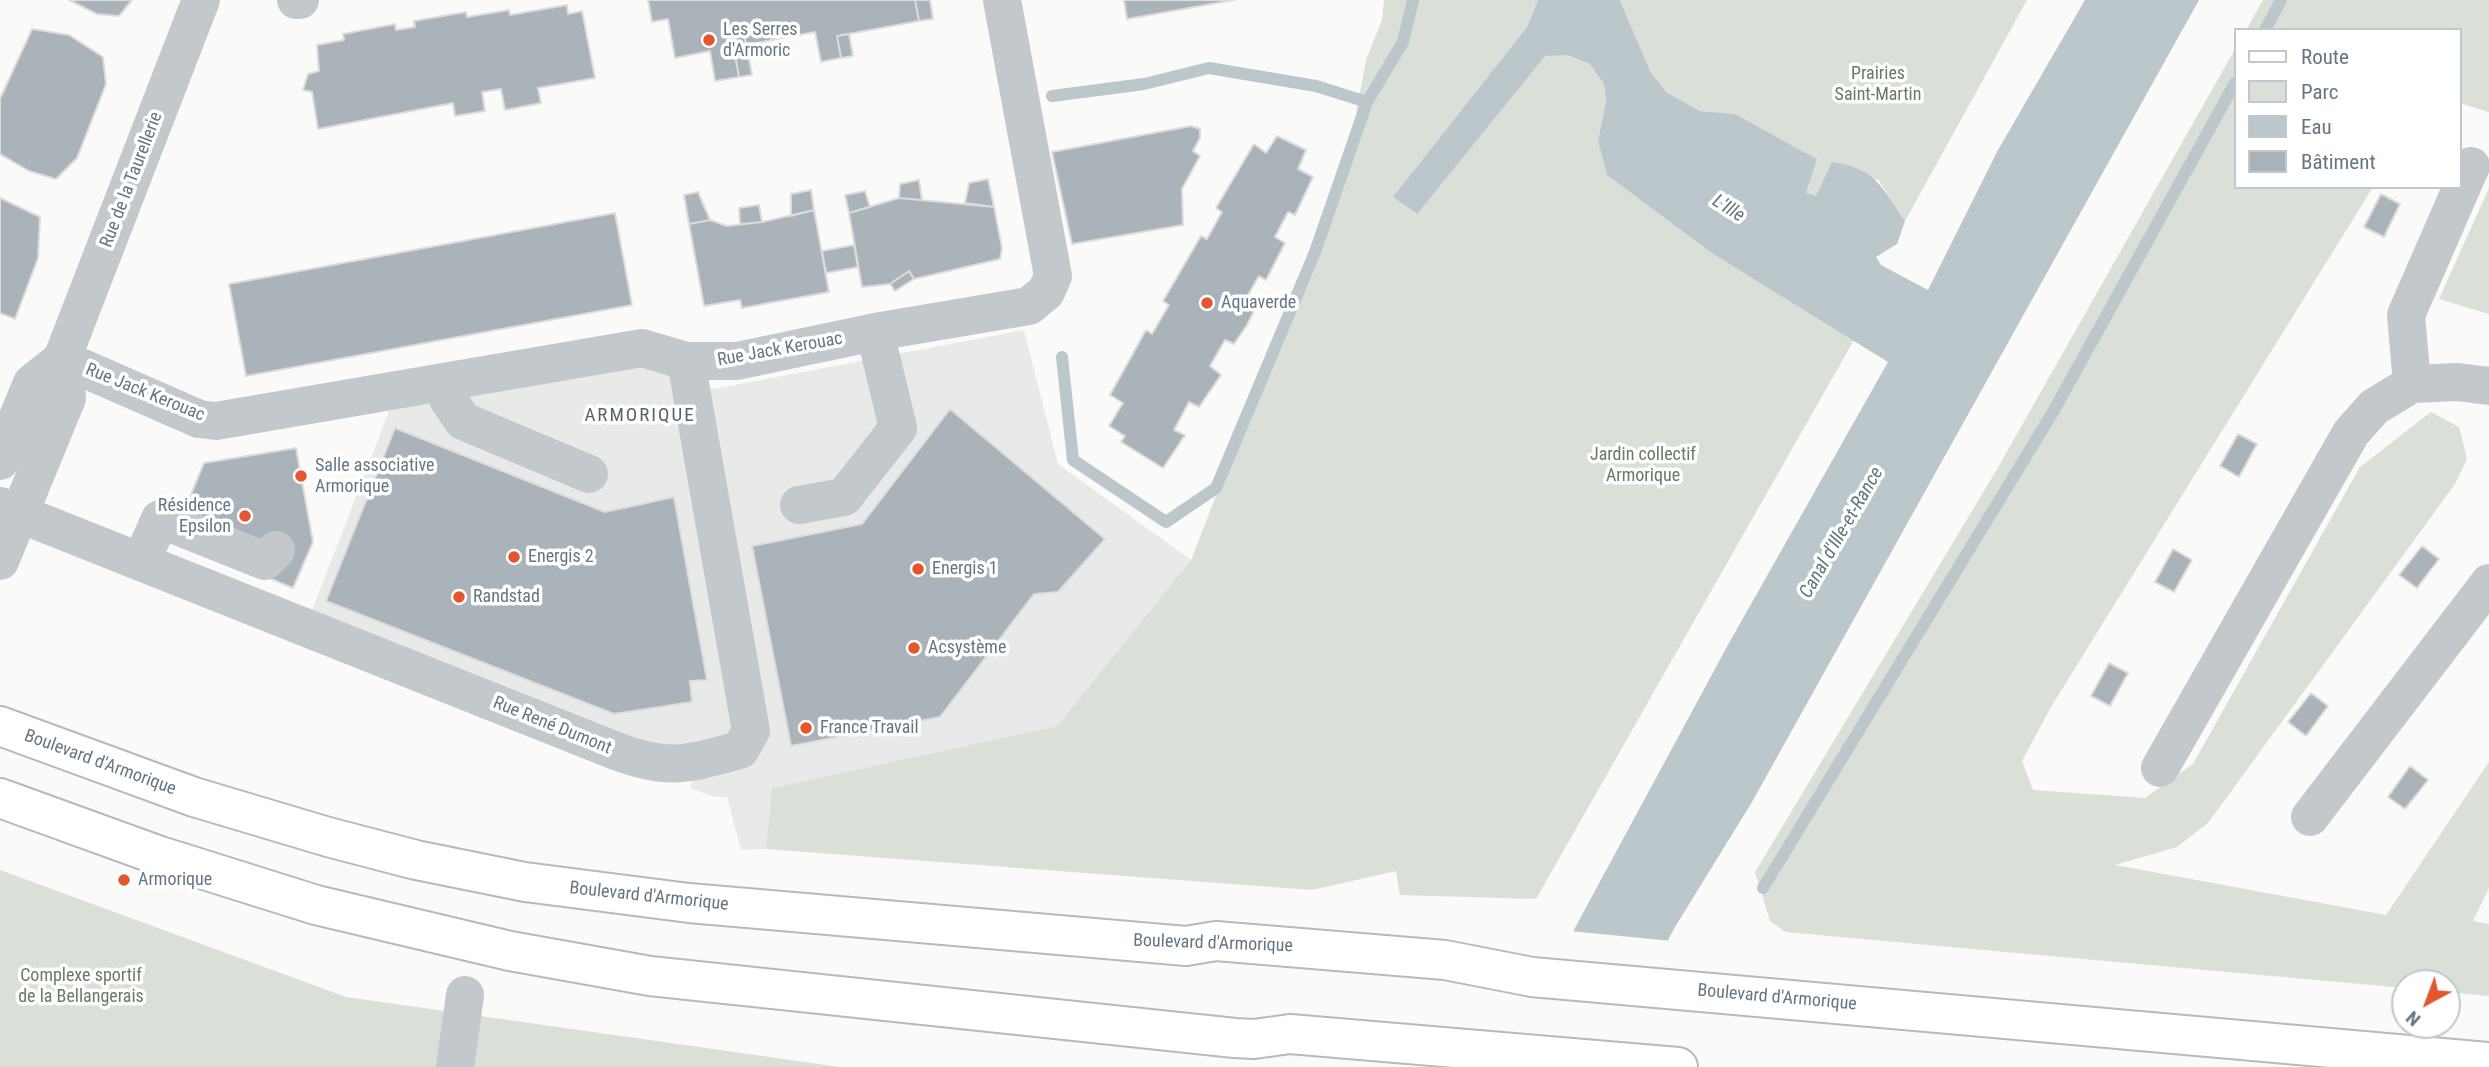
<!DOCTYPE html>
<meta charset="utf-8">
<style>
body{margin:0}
#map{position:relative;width:2489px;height:1067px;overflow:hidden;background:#fafaf8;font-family:"Roboto Condensed",sans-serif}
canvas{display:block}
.legend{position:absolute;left:2234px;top:28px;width:228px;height:161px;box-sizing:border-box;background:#fff;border:2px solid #c1c8cd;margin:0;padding:9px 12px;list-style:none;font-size:21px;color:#657683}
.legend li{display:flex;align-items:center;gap:14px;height:35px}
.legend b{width:35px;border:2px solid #c1c8cd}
.north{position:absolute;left:2391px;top:969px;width:70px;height:70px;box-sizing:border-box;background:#fff;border:2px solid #c1c8cd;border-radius:50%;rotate:221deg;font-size:19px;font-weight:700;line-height:28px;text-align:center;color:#657683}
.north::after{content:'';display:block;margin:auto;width:24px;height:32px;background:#e4572e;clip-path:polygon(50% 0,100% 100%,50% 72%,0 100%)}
</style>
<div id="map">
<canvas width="2489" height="1067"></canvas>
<ul class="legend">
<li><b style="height:9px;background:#fff"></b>Route</li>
<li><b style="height:19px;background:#dadfd7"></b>Parc</li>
<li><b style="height:19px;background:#bbc7cb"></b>Eau</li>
<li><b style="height:19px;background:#aab3b9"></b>Bâtiment</li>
</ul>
<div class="north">N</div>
</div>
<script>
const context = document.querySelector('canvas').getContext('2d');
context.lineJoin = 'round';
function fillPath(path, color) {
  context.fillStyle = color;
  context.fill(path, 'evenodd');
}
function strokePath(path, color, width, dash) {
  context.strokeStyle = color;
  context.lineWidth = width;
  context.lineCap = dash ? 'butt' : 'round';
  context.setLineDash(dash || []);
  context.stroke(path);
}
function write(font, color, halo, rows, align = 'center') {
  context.font = font + ' "Roboto Condensed",sans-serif';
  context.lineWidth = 7;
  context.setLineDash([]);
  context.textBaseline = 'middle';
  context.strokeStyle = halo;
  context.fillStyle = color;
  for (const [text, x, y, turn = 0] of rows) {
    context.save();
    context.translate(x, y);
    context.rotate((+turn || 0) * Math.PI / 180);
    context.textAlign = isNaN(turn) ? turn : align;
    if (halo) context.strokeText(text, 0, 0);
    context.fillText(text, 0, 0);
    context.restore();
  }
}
fillPath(new Path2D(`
 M1024 330 1058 464 1191 560 1057 726 772 788 766 849 741 850 727 797H715L690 788 697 771 301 639 389 411 644 365 714 389Z`), '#e8e9e9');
fillPath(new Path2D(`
 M1384 0H1538L1527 27 1394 196 1416 214 1545 55H1566L1590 64 1604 84 1606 101 1598 141 1607 175 1710 252 1854 340 1536 899 1400 895 1396 871 1312 890 766 849 772 788 1057 726 1191 560 1348 158 1366 60 1382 20Z
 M1620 0H2027L1905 221 1878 179 1816 197 1805 193 1817 159 1735 114 1700 111 1666 92 1650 71Z
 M2263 0H2489V112L2459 103V30H2246Z
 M2235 49V187H2373L2051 707 2022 761 2033 790 2145 798 2193 764 2360 467 2431 412 2459 427 2467 459 2455 484 2208 823 2177 847 2115 865 2386 915 2489 762V888L2473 921 2489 924V996L2447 992V983H2405V988L1785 932 1770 921 1755 872 1996 471Z
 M2489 188V314L2439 299Z
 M0 870 346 997 840 1067H0Z`), '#dadfd7');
fillPath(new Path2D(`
 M1538 0H1620L1650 71 1666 92 1700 111 1735 114 1817 159 1806 193 1816 196 1832 162C1875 168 1883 188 1905 221L1897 244 1876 257 1881 265 1928 290 1998 150 2085 0H2199L1752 802 1675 927 1600 1067 1570 937 1729 643 1888 362 1710 252 1607 175 1598 141 1606 101 1604 84 1590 64 1567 55 1545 56 1417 214 1393 197 1527 27Z`), '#bbc7cb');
fillPath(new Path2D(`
 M1570 931 1672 941 1604 1067 1483 1065Z`), '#fafaf8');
strokePath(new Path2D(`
 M2265 30 2281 0
 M1052 96 1144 84 1209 68 1316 86 1367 102 1315 252 1216 488 1166 522 1073 460 1062 357
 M1367 102 1403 42 1413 0
 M1763 888 2053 412 2235 83`), '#bbc7cb', 12);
const building = new Path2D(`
 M69 0H132L119 16 97 14Z
 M648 0H915L919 21 837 36 841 58 821 62 815 32 798 35 796 24 744 34 748 53 735 55 739 77 715 81 710 51 675 58 668 19 652 22Z
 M915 0H930L933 19 919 21Z
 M1124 0H1234L1127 19Z
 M567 5 568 14 582 11 595 78 538 88 541 103 505 110 501 89 482 92 485 111 455 116 453 103 318 129 312 92 303 90 308 74 319 71 317 45 344 40 343 34 395 24 396 30 415 27 414 21 466 12 467 17 509 10 510 15Z
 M796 24 798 35 746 45 744 34Z
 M32 29 69 35 103 57 106 84 77 158 56 179 29 171 0 154V99Z
 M849 34 853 56 841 58 837 36Z
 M748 53 752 75 739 77 735 55Z
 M1191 126 1200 129V138L1193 151 1200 156 1182 189 1183 225 1072 244 1052 152Z
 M1277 136 1306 150 1298 169 1313 177 1295 215 1288 212 1275 237 1285 243 1266 280 1259 276 1244 302 1255 309 1247 325 1234 344 1225 340 1210 366 1221 375 1199 407 1189 402 1174 430 1185 435 1163 468 1121 442 1125 436 1109 426 1123 403 1110 395 1146 330 1152 334 1169 305 1163 301 1201 236 1207 239 1222 212 1216 208 1254 144 1266 153Z
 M988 179 994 207 965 203 969 183Z
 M919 180 922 200 899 198 900 184Z
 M811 190 814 210 791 216V194Z
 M865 191 870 207 849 213 845 195Z
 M698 192 710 220 689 224 684 195Z
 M2381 194 2400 204 2384 237 2364 227Z
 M0 198 40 217 38 258 15 319 0 313Z
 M899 198 994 207 1002 248 1000 259 914 279 909 271 890 284 862 287 849 213Z
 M759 205 762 222 740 224 739 208Z
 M814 210 829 292 742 308 740 300 704 306 689 224 710 220 727 226 762 222Z
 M615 213 632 305 246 376 229 284Z
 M854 245 858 267 826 273 822 251Z
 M909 271 914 279 895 291 890 284Z
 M950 409 1105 539 1058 592 1034 594 940 717 791 746 752 546 862 524Z
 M395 428 605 512 674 497 707 680 690 681 692 702 614 714 326 601Z
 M2238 434 2257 444 2239 477 2220 466Z
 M296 448 313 542 293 588 173 538 204 463Z
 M2422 546 2439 559 2417 588 2399 575Z
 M2173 549 2192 560 2174 592 2155 582Z
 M2109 663 2128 673 2110 706 2091 696Z
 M2311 693 2328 706 2306 736 2288 722Z
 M2410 766 2428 780 2405 809 2388 797Z`);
fillPath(building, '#aab3b9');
strokePath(building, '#dcdcda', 2);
const major = new Path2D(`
 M0 726 194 797 328 837 416 860 525 882 689 903 1186 946 1216 941 1445 960 1532 977 2489 1062
 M0 798 160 856 316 905 510 951 650 976 1235 1038 1254 1039 1290 1034 1678 1067`);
strokePath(major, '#b5babe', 42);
strokePath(new Path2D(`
 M296 0H300
 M2471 166 2406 315 2412 384 2457 382 2489 386
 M62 359 199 419 216 421 642 348 686 361H737L875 332 1029 306 1046 292 1053 276 1002 0
 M444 384 448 399 463 421 589 474
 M0 461 32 383 62 359
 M799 505 844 497 898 428 875 332
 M0 506 616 751C669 771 687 764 740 750L751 731 686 361
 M0 561 67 398 62 359 201 0
 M141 562 160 519 265 561 276 550
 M2160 768 2351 433 2374 407 2412 384
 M2310 817 2489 583
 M455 1067 465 995`), '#c3c8cc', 38);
strokePath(major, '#fff', 38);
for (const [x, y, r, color] of [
 [709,40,7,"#e4572e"],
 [1207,303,7,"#e4572e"],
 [301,476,7,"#e4572e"],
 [245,516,7,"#e4572e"],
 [514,557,7,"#e4572e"],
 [918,569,7,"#e4572e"],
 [459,597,7,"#e4572e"],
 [914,648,7,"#e4572e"],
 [806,728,7,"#e4572e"],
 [124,880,7,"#e4572e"]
]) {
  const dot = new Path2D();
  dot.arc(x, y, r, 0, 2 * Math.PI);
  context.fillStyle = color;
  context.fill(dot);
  strokePath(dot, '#fff', 2.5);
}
write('18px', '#657683', '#fff', [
 ["Les Serres",723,30],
 ["d'Armoric",723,51],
 ["Aquaverde",1221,303],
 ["Salle associative",315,466],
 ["Armorique",315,487],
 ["Résidence",231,506,"right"],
 ["Epsilon",231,527,"right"],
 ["Energis 2",528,557],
 ["Energis 1",932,569],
 ["Randstad",473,597],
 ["Acsystème",928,648],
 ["France Travail",820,728],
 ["Armorique",138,880]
], 'left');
write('18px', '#687a64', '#fff', [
 ["Prairies",1878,74],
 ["Saint-Martin",1878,95],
 ["Jardin collectif",1643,455],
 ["Armorique",1643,476],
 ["Complexe sportif",81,976],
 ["de la Bellangerais",81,997]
]);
write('18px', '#657683', '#fff', [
 ["Rue de la Taurellerie",132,180,-69],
 ["Rue Jack Kerouac",780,350,-10],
 ["Rue Jack Kerouac",145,393,22],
 ["Rue René Dumont",552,726,22],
 ["Boulevard d'Armorique",100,763,20],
 ["Boulevard d'Armorique",649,897,6],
 ["Boulevard d'Armorique",1213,944,2],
 ["Boulevard d'Armorique",1777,998,5]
]);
write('italic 19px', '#60757c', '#fff', [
 ["L'Ille",1728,209,32],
 ["Canal d'Ille-et-Rance",1842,533,-60]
]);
context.letterSpacing = '2px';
write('19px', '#57646e', '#fff', [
 ["ARMORIQUE",640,416]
]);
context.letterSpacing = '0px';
</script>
